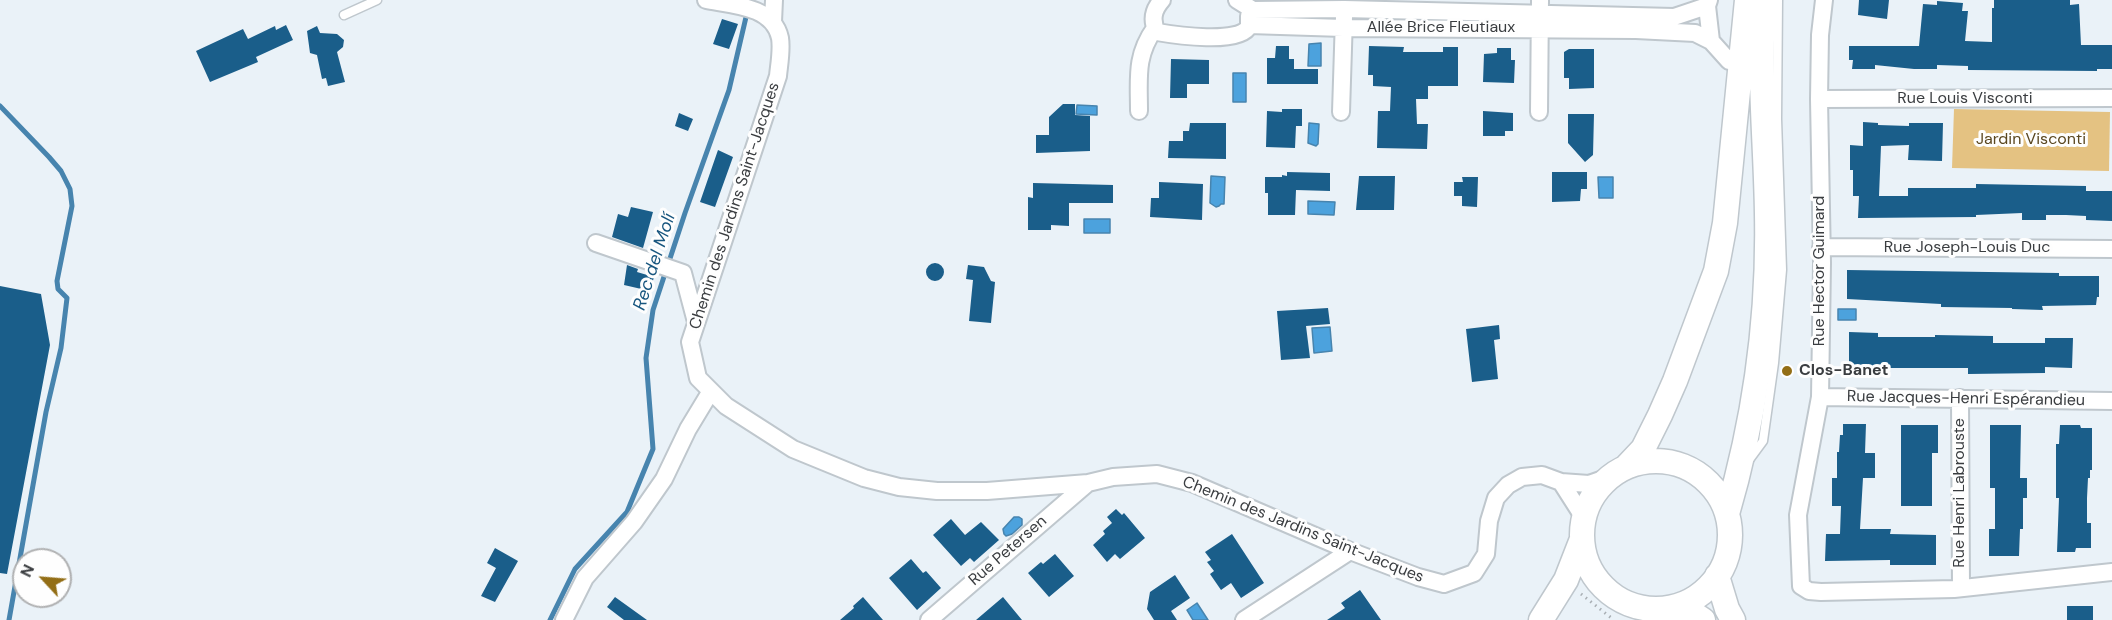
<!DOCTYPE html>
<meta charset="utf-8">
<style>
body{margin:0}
#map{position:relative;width:2112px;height:620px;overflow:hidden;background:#eaf2f8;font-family:"DM Sans",sans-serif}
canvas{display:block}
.north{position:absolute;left:12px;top:548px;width:60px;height:60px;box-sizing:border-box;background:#fefefe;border:2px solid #b0b1b2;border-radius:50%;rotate:296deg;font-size:16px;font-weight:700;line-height:24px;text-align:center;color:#3a3d40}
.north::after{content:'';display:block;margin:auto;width:21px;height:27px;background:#936e16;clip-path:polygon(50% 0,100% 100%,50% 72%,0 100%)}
</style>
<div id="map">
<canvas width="2112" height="620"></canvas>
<div class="north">N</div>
</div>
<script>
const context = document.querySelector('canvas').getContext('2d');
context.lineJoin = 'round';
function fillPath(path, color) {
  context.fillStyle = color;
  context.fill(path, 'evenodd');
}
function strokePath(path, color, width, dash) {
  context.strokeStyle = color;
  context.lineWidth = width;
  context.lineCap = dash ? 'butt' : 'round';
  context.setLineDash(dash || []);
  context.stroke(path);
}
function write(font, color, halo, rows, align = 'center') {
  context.font = font + ' "DM Sans",sans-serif';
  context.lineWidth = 6;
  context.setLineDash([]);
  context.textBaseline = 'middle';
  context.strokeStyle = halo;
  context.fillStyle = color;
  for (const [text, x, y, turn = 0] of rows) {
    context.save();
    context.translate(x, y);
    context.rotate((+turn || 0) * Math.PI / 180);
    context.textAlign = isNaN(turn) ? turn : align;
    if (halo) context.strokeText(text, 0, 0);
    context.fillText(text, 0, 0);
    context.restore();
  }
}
fillPath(new Path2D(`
 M1954 109 2110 112 2109 171 1952 168Z`), '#e4c282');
const water = new Path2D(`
 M1321 43V66H1308L1309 44Z
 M1233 73H1246V102H1233Z
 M1077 105 1097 106V115L1076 114Z
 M1309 123 1319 124 1318 144 1316 146 1308 143Z
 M1211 176 1225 177 1224 204H1221L1219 206 1216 207 1210 203Z
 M1598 177H1613V198H1599Z
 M1308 201 1335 202 1334 215 1308 214Z
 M1084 219H1110V233H1084Z
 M1838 309H1856V320H1838Z
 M1330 327 1332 351 1314 353 1312 328Z
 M1014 517H1019L1022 519V525L1012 534 1006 536 1004 534 1003 529Z
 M1197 603 1208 620H1193L1187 610Z`);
fillPath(water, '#4ca2dd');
strokePath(water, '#4784ae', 1.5);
strokePath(new Path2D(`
 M0 106 49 157 61 171 70 189 72 206 57 281 58 289 67 298 61 348 46 412 9 620
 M550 620 575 569 627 512 653 449 646 358 653 310 685 213 729 90 750 0`), '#4784ae', 5);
fillPath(new Path2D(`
 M1859 0H1889L1887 19 1858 15Z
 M1994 0H2070V5L2079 4 2081 45H2112V69H2097V71L1968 70V66L1937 65V69H1914L1875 65V69H1852L1853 60H1849V46H1919L1923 4 1937 5V1L1963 3 1962 11H1968L1965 41 1992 42V8H1994Z
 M722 19 738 24 729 49 713 44Z
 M286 25 293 40 256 57 258 62 210 82 196 51 243 29 248 39 275 26 276 30Z
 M317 26 320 33 337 34 344 40 343 47 337 52 345 82 328 86 326 78 322 79 317 55 310 53 307 31Z
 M1276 46H1289V59H1294V69H1318V84H1267V58H1275Z
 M1369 46 1404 47 1403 52H1443V47H1458V86H1428V99H1416L1417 124H1428L1427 149 1377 148 1378 111H1390L1391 87 1373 86V75H1368Z
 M1497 48H1511V60H1515L1514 83 1483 82 1484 54 1497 53Z
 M1569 49H1594V88L1569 89V78H1564V52Z
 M1171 59 1209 60V84H1187V98H1170Z
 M1063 104H1075V115L1090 116V151L1036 153V135H1049V117Z
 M1282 109H1302V126H1296L1295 148 1266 147 1267 111 1282 112Z
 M1483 111 1513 113V131H1505V136H1483Z
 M679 113 693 119 688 131 675 126Z
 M1568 114H1594L1593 155 1585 162 1568 143Z
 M1863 122 1878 123V125L1909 126V123H1943L1942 161 1908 160 1909 145 1881 146 1879 196H1908V188H1976V184L2086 186V191H2112V221L2086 220V216L2066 215H2046V220H2022V213L1976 215V217L1858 218 1859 196H1853V170H1850V145L1863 146Z
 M1190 123H1226V159L1168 158 1169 141H1183V131H1189Z
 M718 150 733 157 715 207 700 202Z
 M1287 172 1330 173V191L1296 190 1295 215H1268V193H1265V177H1282V175L1287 176Z
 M1552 172H1587V189H1581L1580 201 1552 202Z
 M1359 176H1395L1394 210H1356Z
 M1462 177H1478L1477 207 1462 206V196H1454V182H1463Z
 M1159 182 1203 184 1202 220 1150 217 1151 198H1159Z
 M1033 183 1113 185V203H1069V226L1051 225V230H1028V197L1033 198Z
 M631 207 653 212 643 248 612 237 618 214 628 217Z
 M926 272a9 9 0 1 1 18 0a9 9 0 1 1-18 0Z
 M627 265 638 269 637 272 654 277 650 291 624 285Z
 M968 265 984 267 991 281 995 282 991 323 969 321 973 280 966 279Z
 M1847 270 2059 273V276H2099V297H2097L2096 305 2042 306 2043 310 2012 309V308L1941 307V304L1847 299Z
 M0 286 41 294 50 345 7 574 0 573Z
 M1328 308 1330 324 1306 326 1310 358 1281 360 1277 311Z
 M1499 325 1500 339 1494 340 1498 379 1472 382 1466 329Z
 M1849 332 1878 333V337H1935V335L1993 336V343H2045V338H2073L2072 368 2045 367V373L1968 374V368H1877V373L1849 372Z
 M1843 424H1866L1865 453H1875V478H1863L1860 529H1891L1890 534 1936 535V565H1890V560L1825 561 1826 534H1840L1841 506H1832V478H1837V452H1839L1840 435H1843Z
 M1901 425H1938V453H1932V506H1901Z
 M1990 425H2021L2020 478H2027V498H2023V529H2020L2019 556H1989V529H1995V488H1990Z
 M2060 425H2080L2081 428H2092V470H2090V478H2088L2087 498V523H2091V548H2076L2075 552H2057L2059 498H2056V444H2059Z
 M1116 509 1122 515 1124 513 1145 538 1120 559 1115 554 1107 562 1093 545 1105 534 1103 531 1112 523 1107 517Z
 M951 519 965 535 981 522 999 540 974 562 970 558 961 566 933 535Z
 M1232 534 1264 583 1241 598 1231 583 1221 590 1210 574 1214 571 1207 562 1211 560 1205 552Z
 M495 548 518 561 495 602 481 596 496 568 487 563Z
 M1055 554 1074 576 1049 597 1028 573 1041 562 1043 564Z
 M911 559 923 573 926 571 941 588 917 610 889 578Z
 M1175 575 1190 598 1171 611 1177 620H1154L1147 609 1150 592Z
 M1360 590 1381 620H1327L1345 608 1341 603Z
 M615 597 647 620H624L607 607Z
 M863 597 883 620H840L854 608 853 606Z
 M1003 597 1022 620H976Z
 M2067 606H2093V620H2067Z`), '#1a5e8a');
const service = new Path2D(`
 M344 15 377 0
 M1749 460 1763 441 1774 363 1782 270 1777 119 1778 0`);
const minor = new Path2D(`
 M706 0C733 5 773 6 780 38 782 50 779 65 778 76L690 342 698 378 726 406 793 449 864 478 899 487 937 491H987L1088 483 1113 477 1157 474 1192 483 1350 551 1418 577 1444 584 1474 573 1486 554 1489 521 1496 498 1508 485 1522 477 1542 475 1561 482
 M1162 0C1153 10 1151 20 1157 32 1174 35 1241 45 1249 26 1249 25 1249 17 1249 16
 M1237 0 1253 10 1344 9 1674 17 1707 6
 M1709 0 1707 6 1711 41 1729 61
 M1824 0 1820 35 1819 99 1822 263 1820 397 1798 515 1801 586 1809 591 1821 592 1954 589 2112 572
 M773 22 774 0
 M1249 25 1343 28 1636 30 1695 33 1711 41
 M1819 99 2112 98
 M1139 111C1139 78 1135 56 1155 28
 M1341 112 1344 17
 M1539 112 1540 0
 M596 243 683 273 696 322
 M1821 247 2112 249
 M1820 397 2112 401
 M1960 398 1961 588
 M1584 518 1561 482 1589 484 1609 477
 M564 620 585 578 634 522 664 479 688 429 711 391
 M929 620 1088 483
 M1244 620 1350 551`);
const secondary = new Path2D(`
 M1582 535a74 74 0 1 1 148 0a74 74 0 1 1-148 0Z
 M1626 467 1643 449 1660 415 1675 381 1716 271 1725 223 1747 0
 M1727 514C1755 418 1769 314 1767 214 1766 143 1758 71 1764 0
 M1717 576 1727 609 1733 620
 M1669 608 1697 616 1703 620
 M1541 620 1566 580 1582 539`);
strokePath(service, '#bfc7cd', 11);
strokePath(minor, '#bfc7cd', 20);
strokePath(secondary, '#bfc7cd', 27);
strokePath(new Path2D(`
 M1581 594 1614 620`), '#a9afb4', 3, [1.5, 4.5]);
strokePath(service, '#fff', 8);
strokePath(minor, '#fff', 16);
strokePath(secondary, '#fff', 24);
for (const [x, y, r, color] of [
 [1787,371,6,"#936e16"]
]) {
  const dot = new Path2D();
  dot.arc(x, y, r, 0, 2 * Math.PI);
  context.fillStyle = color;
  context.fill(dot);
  strokePath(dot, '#fefefe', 2);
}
write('16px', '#3a3d40', '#fefefe', [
 ["Allée Brice Fleutiaux",1441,28],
 ["Rue Louis Visconti",1965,99],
 ["Chemin des Jardins Saint-Jacques",735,206,-72],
 ["Rue Joseph-Louis Duc",1967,248],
 ["Rue Hector Guimard",1820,271,-90],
 ["Rue Jacques-Henri Espérandieu",1966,399,1],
 ["Rue Henri Labrouste",1960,493,-90],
 ["Chemin des Jardins Saint-Jacques",1303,530,22],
 ["Rue Petersen",1008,551,-41]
]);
write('16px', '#5a4720', '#fefefe', [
 ["Jardin Visconti",2031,140]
]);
write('bold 16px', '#3a3d40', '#fefefe', [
 ["Clos-Banet",1799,371]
], 'left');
write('italic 18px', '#18567f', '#fefefe', [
 ["Rec del Molí",655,262,-72]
]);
</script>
